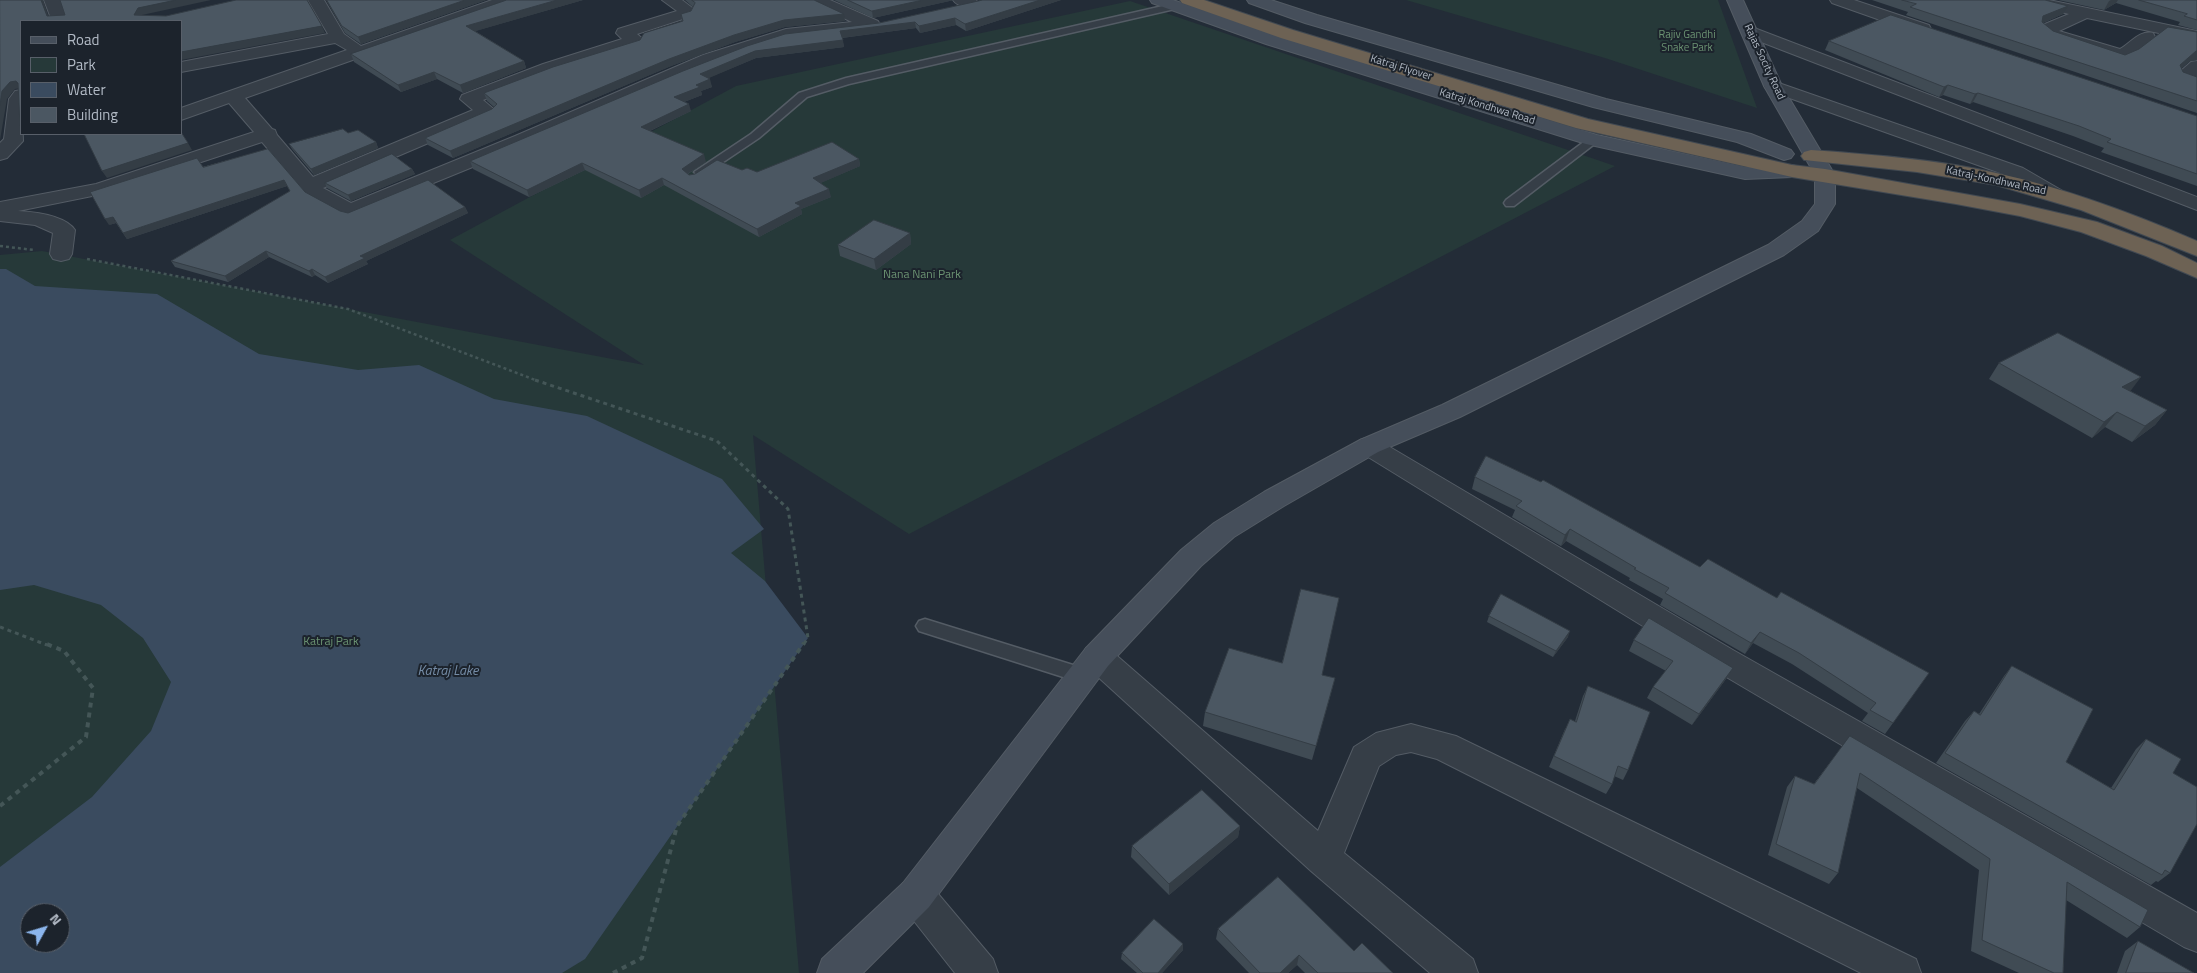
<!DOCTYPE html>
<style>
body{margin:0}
#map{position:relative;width:2197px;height:973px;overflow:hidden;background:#232c37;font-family:"Titillium Web",sans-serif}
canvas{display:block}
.legend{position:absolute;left:20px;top:20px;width:162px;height:115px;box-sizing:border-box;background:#1c232c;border:1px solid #585f69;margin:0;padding:6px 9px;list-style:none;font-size:15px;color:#b1b9c4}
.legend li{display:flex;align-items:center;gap:10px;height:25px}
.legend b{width:25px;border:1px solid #585f69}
.north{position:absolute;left:20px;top:903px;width:50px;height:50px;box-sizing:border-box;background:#1c232c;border:1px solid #585f69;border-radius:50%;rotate:51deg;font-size:14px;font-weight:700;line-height:20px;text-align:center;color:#b1b9c4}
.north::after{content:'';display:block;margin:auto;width:18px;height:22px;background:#8cb6ed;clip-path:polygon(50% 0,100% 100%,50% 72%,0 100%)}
</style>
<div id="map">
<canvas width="2197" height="973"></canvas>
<ul class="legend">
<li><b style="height:6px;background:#454e5a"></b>Road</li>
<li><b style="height:14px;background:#263939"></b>Park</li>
<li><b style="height:14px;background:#3a4b5f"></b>Water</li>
<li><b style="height:14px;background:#4b5762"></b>Building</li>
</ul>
<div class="north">N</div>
</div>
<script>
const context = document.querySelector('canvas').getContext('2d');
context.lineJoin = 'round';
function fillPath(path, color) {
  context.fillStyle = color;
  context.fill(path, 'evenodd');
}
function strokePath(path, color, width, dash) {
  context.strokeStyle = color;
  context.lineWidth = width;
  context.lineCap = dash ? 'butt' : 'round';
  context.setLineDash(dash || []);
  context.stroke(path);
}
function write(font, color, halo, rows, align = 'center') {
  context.font = font + ' "Titillium Web",sans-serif';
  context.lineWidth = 4;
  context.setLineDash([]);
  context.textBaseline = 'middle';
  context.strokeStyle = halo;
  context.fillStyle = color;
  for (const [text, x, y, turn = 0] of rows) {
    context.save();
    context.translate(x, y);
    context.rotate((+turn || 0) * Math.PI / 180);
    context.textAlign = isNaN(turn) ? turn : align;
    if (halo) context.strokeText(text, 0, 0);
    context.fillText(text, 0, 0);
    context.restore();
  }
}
fillPath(new Path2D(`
 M1406 0H1718L1757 108 1605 58Z
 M1130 1 1615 166 909 534 753 435 799 973H0V255L42 251 644 365 450 240 736 86ZM30 913H60V943H30Z`), '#263939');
fillPath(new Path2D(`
 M0 269H6L35 286 157 294 259 354 358 370 419 365 494 399 587 416 722 479 764 529 731 553 765 581 808 638 585 959 562 973H0V867L92 797 151 731 171 682 143 638 101 605 34 585 0 590ZM30 913H60V943H30Z`), '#3a4b5f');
const lane = new Path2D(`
 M1176 3 1181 6 1179 8 849 84 807 97 759 138 704 175 700 176 694 172 751 134 799 93 846 78Z
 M1593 137 1597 138 1599 140 1597 142 1514 206H1506L1504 203 1506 200 1589 138Z
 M925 619 1089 670 1091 675 1089 680 1082 683 919 631 916 626 919 621Z`);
const street = new Path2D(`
 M44 0H60L68 21H52Z
 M308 0H324L344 34 361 46 492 0H516L514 3 245 98 272 129 275 130 277 135 313 177 473 110 460 99 462 95 543 64 622 39 616 33 618 29 677 11 662 0H682L695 10 692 16 637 34 644 40 641 45 555 72 483 100 496 111 494 115 323 188 351 203 515 136 703 55 786 29 852 22 811 3 809 0H830L878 21 880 25 878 29 872 30 798 37 748 51 684 75 529 144 350 217 343 215 309 197 262 142 107 193 18 211C34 212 65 215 75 230L72 254 69 259 61 261 53 259 50 254 53 233 35 225 0 221V202L96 184 254 132 229 103 181 120V108L347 50 335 43 181 72V62L328 34Z
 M953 0H976L978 3 976 6C968 8 958 7 953 0Z
 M1830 0H1854L1929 25 1931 29 1929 33H1917L1832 3Z
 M2023 0H2049L2197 31V41L2087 18 2059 31 2120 49C2131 43 2139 30 2153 33L2155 37 2132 57 2119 59 2046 38 2038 30 2040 26 2069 14 2025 3Z
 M1749 26 2197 197V210L1743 35 1741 31 1743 27Z
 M2197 61V88L2178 80 2175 76 2191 62Z
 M1773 81 2023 168 2061 190 2064 194 2061 198C2041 203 2022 181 2003 174 1924 146 1846 118 1767 90L1764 86 1767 82Z
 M21 90 23 141 7 158 0 160V143L4 139 9 99 15 91Z
 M1369 437 1378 440 1733 650 2197 913V952L2184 947 1711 668 1360 452 1356 446 1360 440Z
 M1097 644 1108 648 1318 831 1354 747 1376 733 1411 724 1456 736 1916 959 1921 973H1861L1437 759 1411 752 1396 755 1379 766 1344 853 1473 959 1478 973H1430L1311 871 1086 666 1081 657 1086 648Z
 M916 878 929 883 993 959 998 973H955L903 907 897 895 903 883Z`);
const secondary = new Path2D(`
 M1150 0H1173L1278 36 1597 135 1745 167 1792 165 1799 167 1802 171 1799 175 1792 177 1745 179 1586 144 1266 44 1152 3Z
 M1247 0H1271L1317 15 1606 99 1751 134 1791 150 1794 154 1791 158 1784 160 1737 142 1593 107 1305 23 1249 3Z
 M1727 0H1743L1782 86 1835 175V204L1818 231 1784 255 1460 417 1378 452 1284 506 1234 537 1201 566 1108 666 929 907 863 973H817L822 959 903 883 1086 648 1181 550 1214 523 1264 492 1360 440 1442 405 1768 245 1802 221 1815 204V175L1764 86Z`);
const highway = new Path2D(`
 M1180 0H1204L1293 30 1588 119 1792 165 1825 169 2020 204 2097 222 2162 246 2197 263V278L2146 256 2081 232 2020 216 1956 204 1792 177 1576 128 1281 38 1182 3Z
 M1811 150C1873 155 1935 159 1996 173 2065 188 2132 213 2197 241V256L2081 210 1996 185 1917 172 1804 160 1801 156 1804 152Z`);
strokePath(lane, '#545c65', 3);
strokePath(street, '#545c65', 2);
strokePath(secondary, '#545c65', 2);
strokePath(highway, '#414952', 2);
strokePath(new Path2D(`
 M0 246 34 250
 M87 259 348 309 538 381`), '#445657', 2.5, [3, 3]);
strokePath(new Path2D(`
 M535 380 717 441 788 509 808 638 803 645
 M0 627 47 645`), '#445657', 3, [4, 4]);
strokePath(new Path2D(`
 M0 806 86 737 93 688 64 651 44 643
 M613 973 642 958 677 826 804 643`), '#445657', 4, [5, 5]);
fillPath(lane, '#363e47');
fillPath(street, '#363e47');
fillPath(secondary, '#454e5a');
fillPath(highway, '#6d6254');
fillPath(new Path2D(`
 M326 0H486L361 44 345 33Z
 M507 0H583L475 31 524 61 526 68 463 93 437 79 401 92 354 62 351 54Z
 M685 0H814L845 21 785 27 735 42 671 66 453 158 428 145 425 138 492 109 494 107 487 101 484 93 640 40 682 21 681 14 691 11 693 7Z
 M834 0H954L873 18Z
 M983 0H1061L966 31 956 25 920 33 916 28 842 38 844 47 756 58 708 78 712 87 701 91 702 95 684 102 691 111 650 131 706 162 688 174 689 175 742 170 757 172 859 159 860 166 820 183 831 197 801 209 802 214 759 237 664 185 641 198 585 170 529 197 473 169 470 161 683 71 879 23Z
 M1872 0H2045L2063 14 2043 23 2053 31 2125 55 2197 32V60L2190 61 2181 68 2183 72 2197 77V113L1906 15 1908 12Z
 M2058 0H2197V30L2178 25 2180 22 2116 3 2104 10Z
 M1829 41 2197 116V186L2101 152 2104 148 2073 136 1973 102 1970 104 1943 95 1939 97 1825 50Z
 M348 133 376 142 378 148 314 175 292 149 289 144Z
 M268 149 305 192 340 211 348 213 465 207 468 213 366 261 368 264 328 283 315 275 312 277 269 257 228 282 175 267 171 261 290 191 287 186 127 239 116 223 109 225 203 167Z
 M412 169 415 174 351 201 327 188 325 183Z
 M910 233 911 244 876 270 840 256 838 245Z
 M1999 363 2130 391 2167 410 2155 425 2132 442 2105 427 2092 438 1989 379Z
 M1475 477 1777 598 1781 592 1893 723 1885 734 1862 721 1868 713 1792 664 1753 643 1745 654 1660 605 1663 599 1629 580 1630 578 1566 541 1561 546 1512 517 1515 510 1472 489Z
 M1489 616 1568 637 1553 657 1487 622Z
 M1634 640 1733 668 1726 679 1692 725 1647 698 1653 687 1666 671 1629 651Z
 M2012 666 2066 762 2111 788 2136 749 2146 739 2173 773 2170 873 2158 882 2156 881 2151 885 1936 763 1965 721 1974 711 1979 714 2004 676Z
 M1322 675 1335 678 1331 693 1312 760 1203 726 1205 712Z
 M1588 686 1628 770 1623 780 1614 776 1612 784 1606 794 1549 767 1565 729 1575 721 1583 696Z
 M1850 736 2140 927 2127 938 2066 900 2063 973H2019L1971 951 1979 870 1857 788 1838 873 1829 884 1768 855 1787 787 1795 776 1814 784Z
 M1240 826 1238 837 1169 895 1131 857 1132 846Z
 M1218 929 1354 951 1393 973H1305L1297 965 1288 973H1249L1216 939Z
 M2138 941 2194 973H2117L2125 951Z
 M1183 944V950L1162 973H1137L1121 959 1122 953Z`), '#404b54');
fillPath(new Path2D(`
 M41 0H43L50 21 47 16Z
 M176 0H211L142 15H134L138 8Z
 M465 0H486L361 44 358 37Z
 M557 0H583L469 33 466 26Z
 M923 0H954L873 18 872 11Z
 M1040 0H1061L966 31 965 24Z
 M2111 0H2118L2116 3 2104 10 2109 1Z
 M2068 6 2063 14 2038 25 2043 16Z
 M844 14 845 21 785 27 735 42 671 66 453 158 450 151 669 59 734 35 784 20Z
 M955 18 956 25 920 33 919 26Z
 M915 22 916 28 841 38 840 31Z
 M322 26 325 33 181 60V52Z
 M843 40 844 47 756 58 702 81 700 74 755 51Z
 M2196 51H2197V60L2190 61 2174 75 2180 65Z
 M524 61 526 68 463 93 460 85Z
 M434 72 437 79 401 92 398 85Z
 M710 79 712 87 701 91 702 95 676 105 674 97 696 85Z
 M16 81 21 88 15 89 7 99 0 140V105L2 91 10 82Z
 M1948 85 1943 95 1939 97 1944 87Z
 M1978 93 1973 102 1970 104 1975 94Z
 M689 104 691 111 643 134 641 127Z
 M376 142 378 148 314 175 311 169Z
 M188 143 192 150 107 178 102 171Z
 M704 154 706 162 684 176 682 169Z
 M859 159 860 166 814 186 813 178Z
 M582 163 585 170 529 197 527 190Z
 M412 169 415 174 351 201 348 195Z
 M662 178 664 185 641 198 639 190Z
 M284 180 287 186 127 239 123 233Z
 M829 189 831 197 801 209 802 214 759 237 757 229 795 203Z
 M465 207 468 213 366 261 368 264 328 283 325 277 360 256Z
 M113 217 116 223 109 225 105 219Z
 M910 233 911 244 876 270 874 259Z
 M266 251 269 257 228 282 225 276Z
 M312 269 315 275 312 277 309 271Z
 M2141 377 2129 393 2122 387Z
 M2167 410 2155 425 2132 442 2145 426Z
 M2117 412 2105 427 2092 438 2104 422Z
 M1570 529 1566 541 1561 546 1565 535Z
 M1570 631 1568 637 1553 657 1556 651Z
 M1760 632 1753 643 1745 654 1751 643Z
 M1733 668 1726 679 1692 725 1699 714Z
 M1240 826 1238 837 1169 895V884Z
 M1183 944V950L1162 973H1158Z
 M1299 955 1297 965 1288 973H1280Z`), '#343d45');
const building = new Path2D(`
 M0 0H41L47 16 65 15 60 0H176L138 8 134 15 166 16 236 0H307L322 26 181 52V21H21V126H20L18 83 16 81 10 82 2 91 0 105Z
 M327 0H465L358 37 342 26Z
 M507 0H557L466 26 524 61 460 85 434 72 398 85 351 54Z
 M692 0H814L844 14 784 20 734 35 669 59 450 151 425 138 492 109 497 104 484 93 553 67 640 40 644 33 683 21 681 14 691 11 695 3Z
 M848 0H923L872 11Z
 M983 0H1040L965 24 955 18 919 26 915 22 840 31 843 40 755 51 700 74 710 79 696 85 700 87 674 97 689 104 641 127 704 154 682 169 689 175 695 174 717 160 742 170 747 168 757 172 832 142 859 159 813 178 829 189 795 203 801 206 757 229 662 178 639 190 582 163 527 190 470 161 683 71 747 46 785 34 879 23Z
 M1902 0H2045L2068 6 2043 16 2042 22 2053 31 2125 55 2139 49 2168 27 2197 32V51H2196L2180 65 2183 72 2197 77V101L1910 7 1916 4Z
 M2139 0H2197V20L2184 16 2187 14Z
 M1891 15 2197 116V174L2107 142 2111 139 2079 126 1978 93 1975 94 1948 85 1944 87 1829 41Z
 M343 129 348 133 358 130 376 142 311 169 289 144Z
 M181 132 188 143 102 171 84 134H181Z
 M268 149 305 192 340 211 348 213 428 180 465 207 360 256 365 258 325 277 312 269 309 271 266 251 225 276 171 261 290 191 284 180 123 233 113 217 105 219 90 192 197 158 203 167Z
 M392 154 412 169 348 195 325 183Z
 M874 220 910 233 874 259 838 245Z
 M2058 333 2141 377 2122 387 2167 410 2145 426 2117 412 2104 422 1999 363Z
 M1486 456 1541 482 1543 480 1700 567 1708 559 1777 598 1781 592 1929 673 1893 723 1870 710 1876 703 1799 653 1760 632 1751 643 1665 593 1669 588 1634 569 1636 568 1570 529 1565 535 1516 506 1522 501 1475 477Z
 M1301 589 1339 598 1322 675 1335 678 1316 746 1205 712 1229 648 1282 663Z
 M1501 594 1570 631 1556 651 1489 616Z
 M1649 618 1733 668 1699 714 1653 687 1673 661 1634 640Z
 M2012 666 2093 709 2066 762 2114 790 2146 739 2181 759 2173 773 2197 787V824L2170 873 2165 870 2162 875 1945 753 1974 711 1980 715Z
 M1588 686 1650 712 1628 770 1618 766 1612 784 1554 756 1570 719 1576 722Z
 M1850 736 2148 910 2140 927 2067 882 2063 973H2054L1982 940 1990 859 1860 773 1838 873 1776 844 1795 776 1814 784Z
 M1202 790 1240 826 1169 884 1132 846Z
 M1278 877 1354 951 1362 943 1393 973H1318L1299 955 1280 973H1260L1218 929Z
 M1154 919 1183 944 1158 973H1143L1122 953Z
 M2138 941 2194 973H2126Z`);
fillPath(building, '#4b5762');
strokePath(building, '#343d45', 1);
write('11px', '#6b9272', '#1c232c', [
 ["Rajiv Gandhi",1687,35],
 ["Snake Park",1687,48]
]);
write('11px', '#b1b9c4', '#1c232c', [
 ["Rajas Socity Road",1764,62,65],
 ["Katraj Flyover",1401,68,17],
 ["Katraj Kondhwa Road",1487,107,17],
 ["Katraj-Kondhwa Road",1996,181,12]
]);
write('12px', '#6b9272', '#1c232c', [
 ["Nana Nani Park",922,275],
 ["Katraj Park",331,642]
]);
write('italic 14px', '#748ba5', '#1c232c', [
 ["Katraj Lake",448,672]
]);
</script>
